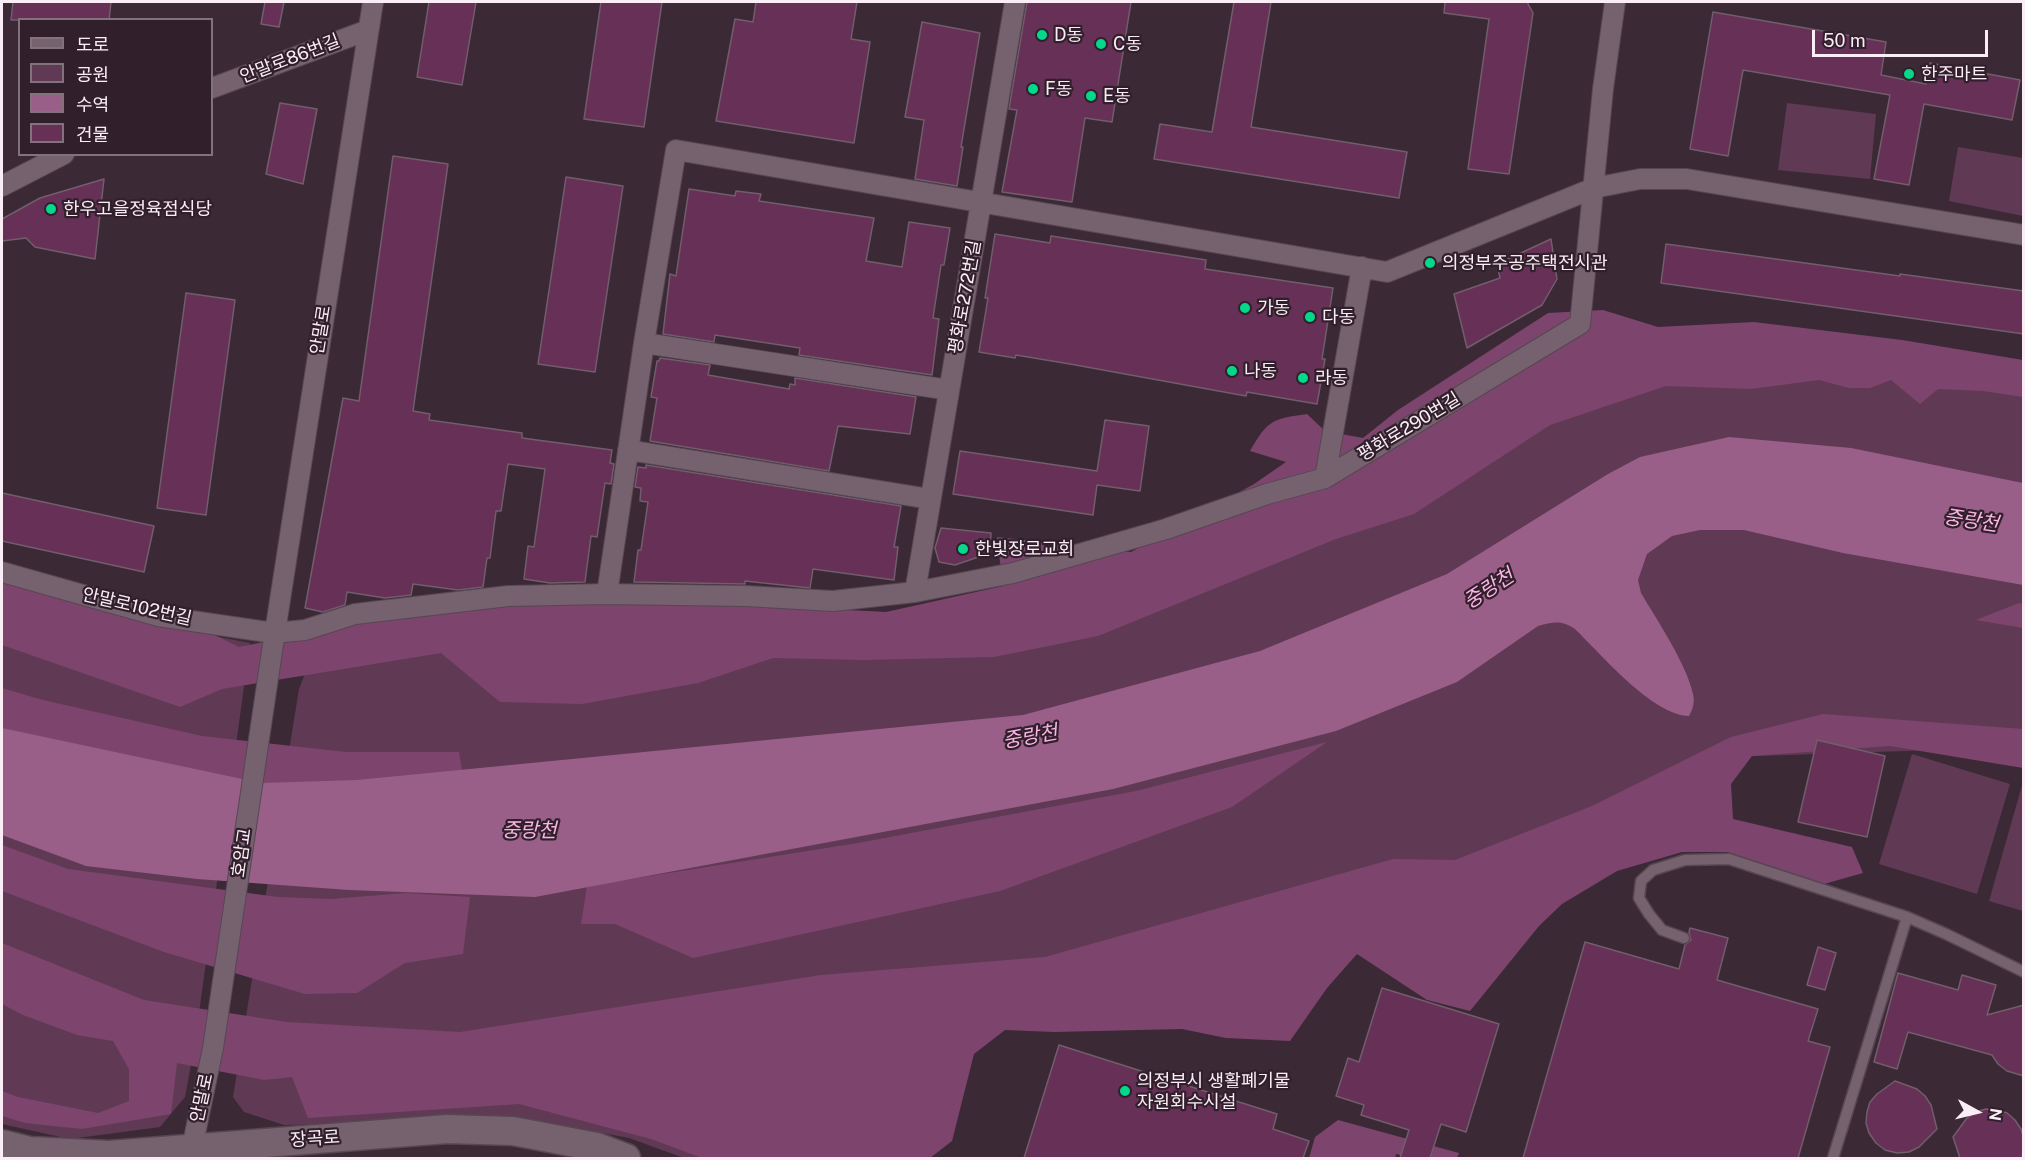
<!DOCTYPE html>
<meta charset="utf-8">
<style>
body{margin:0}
#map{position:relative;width:2025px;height:1160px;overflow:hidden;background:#3c2936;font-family:"Public Sans","Noto Sans KR",sans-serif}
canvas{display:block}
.frame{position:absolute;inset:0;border:3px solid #faedf5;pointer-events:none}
.legend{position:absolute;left:18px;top:18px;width:195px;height:138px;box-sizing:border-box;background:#31202c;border:2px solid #81727c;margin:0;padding:8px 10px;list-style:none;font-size:18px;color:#faedf5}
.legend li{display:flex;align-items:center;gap:12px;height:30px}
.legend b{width:30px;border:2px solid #81727c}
.north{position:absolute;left:1947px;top:1082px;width:60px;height:60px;-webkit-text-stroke:4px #31202c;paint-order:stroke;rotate:98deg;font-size:16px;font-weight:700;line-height:24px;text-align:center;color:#faedf5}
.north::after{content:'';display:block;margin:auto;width:21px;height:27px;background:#faedf5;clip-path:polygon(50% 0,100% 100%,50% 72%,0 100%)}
.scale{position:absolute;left:1812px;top:30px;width:176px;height:27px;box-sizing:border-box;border:3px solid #faedf5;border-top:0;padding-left:8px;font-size:18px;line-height:21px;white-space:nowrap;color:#faedf5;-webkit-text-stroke:4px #31202c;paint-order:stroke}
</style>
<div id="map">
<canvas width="2025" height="1160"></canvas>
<div class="frame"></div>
<ul class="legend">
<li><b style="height:8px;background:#76616f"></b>도로</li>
<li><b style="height:16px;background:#603a54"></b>공원</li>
<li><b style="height:16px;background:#995f88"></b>수역</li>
<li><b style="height:16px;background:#663057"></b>건물</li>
</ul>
<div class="north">N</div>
<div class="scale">50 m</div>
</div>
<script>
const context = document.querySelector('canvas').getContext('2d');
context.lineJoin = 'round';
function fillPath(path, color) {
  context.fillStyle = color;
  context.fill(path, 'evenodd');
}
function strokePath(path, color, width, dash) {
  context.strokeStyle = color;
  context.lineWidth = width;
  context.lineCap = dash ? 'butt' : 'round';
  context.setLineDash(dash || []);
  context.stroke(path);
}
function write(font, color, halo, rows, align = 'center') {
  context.font = font + ' "Public Sans","Noto Sans KR",sans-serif';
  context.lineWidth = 4.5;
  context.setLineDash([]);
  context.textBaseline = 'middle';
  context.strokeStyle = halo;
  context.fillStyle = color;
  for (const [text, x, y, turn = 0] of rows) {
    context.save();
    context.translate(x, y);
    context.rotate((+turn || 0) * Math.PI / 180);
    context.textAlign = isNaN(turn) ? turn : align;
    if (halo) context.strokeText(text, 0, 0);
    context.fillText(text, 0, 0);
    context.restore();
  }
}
fillPath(new Path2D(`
 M1787 103 1876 114 1870 179 1778 170Z
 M1958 147 2023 158V216L1949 201Z
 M1592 334 2023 379V765L1962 749 1730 757 1379 899 948 1019 901 1158H684L629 1138 528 1119 284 1125 244 1112 233 1097 299 689 306 671 360 626 510 604 888 616 1267 522Z
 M2 577 157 625 250 643 195 1042 185 1097 160 1127 70 1139 2 1124Z
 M1912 754 2010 784 1977 894 1879 864Z
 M2023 782V911L1989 901Z`), '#603a54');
fillPath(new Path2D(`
 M1603 310 1658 327 1754 322 1902 340 2023 360V397L1983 391 1938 389 1920 404 1891 380 1870 388H1849L1819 380 1751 389 1666 386 1550 425 1414 514 1336 539 1098 636 994 657 864 660 773 658 698 683 582 704 500 702 441 653 222 689 180 707 2 645V566L159 608 239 647 341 626 573 599 771 606 886 612 1003 586 997 537 1131 552 1254 484 1286 462 1250 451C1268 420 1272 419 1307 414L1325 431 1363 438 1398 410 1548 313Z
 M2019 603 2023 604V628L1976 620Z
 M2 688 43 700 202 736 346 752H459L466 794 419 814 2 752Z
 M1823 714 2023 729V768L1890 746 1752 756 1731 784 1733 819 1852 847 1863 873 1824 884 1727 852H1682L1617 871 1562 904 1539 926 1470 1011 1427 1000 1357 954 1327 988 1290 1041 1226 1038 1182 1029 1054 1032 1005 1030 974 1054 952 1141 930 1158H702L651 1139 519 1104 308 1118 292 1077 264 1080 177 1063 171 1114 82 1129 25 1123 2 1116V1091L18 1097 98 1113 129 1101V1069L113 1041 77 1035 23 1015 2 1004V943L144 1000 287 1022 460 1032 821 975 1045 957 1393 859 1455 860 1592 806 1731 737Z
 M1327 742 1232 807 1000 891 693 958 615 924H581L587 886 858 843 1136 791Z
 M2 845 68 869 278 897 331 899 406 893 470 897 463 954 405 963 357 993 305 994 164 952 2 891Z
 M1338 1120 1459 1153 1457 1158H1414L1396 1154 1395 1158H1309L1315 1137Z`), '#7d456d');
fillPath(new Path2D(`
 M1729 437 1851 448 2023 483V585L1843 553 1744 530H1700L1672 536 1647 554 1638 580 1641 593C1657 620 1687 665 1693 694 1695 702 1693 709 1689 716 1652 715 1601 654 1575 629 1561 620 1554 622 1538 626L1457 682 1336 731 1113 789 535 897 349 890 197 879 86 866 2 835V728L261 783 357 780 1023 715 1260 651 1447 574 1608 474 1640 457Z`), '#995f88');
const building = new Path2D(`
 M13 2H111L109 20H11Z
 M265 2H284L279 27 261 24Z
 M429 2H476L462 85 417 77Z
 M601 2H662L644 127 584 119Z
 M756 2H857L851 39 870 42 854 143 716 121 735 19 753 22Z
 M1027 2H1131L1112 122 1085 118 1072 202 1002 192 1017 110 1009 109Z
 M1234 2H1271L1251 127 1407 152 1399 198 1154 159 1160 124 1212 132Z
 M1445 2H1527L1533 13 1509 174 1468 169 1489 19 1444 13Z
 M1713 12 1886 42 1881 75 1926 84 1930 63 2020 80 2012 120 1924 104 1909 185 1874 179 1890 95 1743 70 1728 156 1690 149Z
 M922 22 980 33 961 147H963L957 186 915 179 924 120 905 117Z
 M280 103 317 109 303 184 266 174Z
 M393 156 448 164 413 411 430 414 429 420 522 433V438L612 450 610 463 614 464 611 484 605 483 597 537 591 536 585 582 550 583 524 579 528 546 534 547 545 469 508 464 501 511H496L490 558H487L483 587 458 590 413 584 411 595 385 598 347 592 345 605 323 612 305 608 343 398 359 401Z
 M566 177 623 186 595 372 538 364Z
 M104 179 95 259 35 247 26 238 2 241V219L40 198Z
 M689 189 735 196 736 191 761 194 759 201 874 218 866 261 902 267 909 222 950 228 944 265H941L933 318 939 319 932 375 799 355 800 348 715 335 714 342 663 334 670 274 676 276Z
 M995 234 1050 243 1051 236 1206 260 1205 269 1333 288 1322 359H1325L1317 404 1247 392 1246 396 1070 364 1016 355 1015 358 979 352 988 298H985Z
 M1551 239 1557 279 1542 305 1467 348 1454 294 1500 278 1497 264Z
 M1666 244 1900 276V274L2024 291V334L1661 283Z
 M186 293 235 300 206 515 157 508Z
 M660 358 710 365 708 375 789 389 790 384 795 385V378L916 397 910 434 838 426 829 471 650 441 657 398 651 397 657 361H659Z
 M1105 420 1149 426 1140 491 1097 485 1093 515 953 494 960 451 1097 471Z
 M646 465 901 506 894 547H898L894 580 813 569 810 588 745 581V584L634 582 638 550H641L648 502 640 501 641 488 635 487 638 467 646 468Z
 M2 493 154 526 144 572 2 541Z
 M941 528 991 533 990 553 955 565 939 562 935 548Z
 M1817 740 1885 756 1867 837 1798 822Z
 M1690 928 1728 938 1717 980 1818 1009 1808 1041 1830 1047 1798 1158H1523L1585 942 1679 969 1685 945 1691 940 1689 932Z
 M1818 947 1836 953 1825 990 1807 985Z
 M1898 973 1958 990 1962 975 1996 985 1987 1015 2024 1005V1076L2007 1071 1998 1064 1992 1055 1908 1032 1897 1069 1874 1062Z
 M1382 988 1499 1024 1466 1132 1441 1124 1430 1158H1400L1409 1130 1361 1115 1364 1105 1336 1096 1348 1058 1359 1062Z
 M1059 1045 1277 1114 1273 1129 1309 1141 1303 1158H1024Z
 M1895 1081 1917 1089 1925 1096 1931 1105 1937 1129 1919 1147 1909 1152 1897 1153 1885 1150 1876 1143 1869 1133 1866 1123 1867 1112 1870 1102 1877 1094Z
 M1986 1109 1997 1110 2007 1113 2015 1120 2021 1129 2024 1139 2022 1158H1960L1953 1137 1967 1118 1976 1112Z`);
fillPath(building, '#663057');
strokePath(building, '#725d6b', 1.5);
const lane = new Path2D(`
 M1684 938 1662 930 1649 914 1639 898 1641 881 1653 870 1685 860 1729 859 1907 917 1946 934 2024 972
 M1833 1158 1907 917`);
const street = new Path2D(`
 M212 88 368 30
 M2 186 64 154
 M644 343 949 390
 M628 450 930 499
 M1325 478 1362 267
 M2 572 158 616 274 633 305 630 355 614 508 596 607 594 746 596 833 601 915 592 1013 573 1166 529 1267 494 1325 478 1580 324 1603 89 1615 2
 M915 592 1015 2
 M607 594 644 343 676 150 1387 272 1594 188 1640 179H1687L2024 235
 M192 1148 213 1048 271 658 373 2`);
const secondary = new Path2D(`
 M2 1144 30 1151 109 1155 447 1129 513 1131 597 1147 626 1158`);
strokePath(lane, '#564751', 13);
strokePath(street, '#564751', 22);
strokePath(secondary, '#564751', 31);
strokePath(lane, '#76616f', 10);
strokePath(street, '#76616f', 20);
strokePath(secondary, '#76616f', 28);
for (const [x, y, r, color] of [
 [1042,35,6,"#04d98b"],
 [1101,44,6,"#04d98b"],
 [1909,74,6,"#04d98b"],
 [1033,89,6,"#04d98b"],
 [1091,96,6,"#04d98b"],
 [51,209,6,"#04d98b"],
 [1430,263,6,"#04d98b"],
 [1245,308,6,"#04d98b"],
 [1310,317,6,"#04d98b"],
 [1232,371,6,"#04d98b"],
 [1303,378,6,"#04d98b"],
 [963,549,6,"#04d98b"],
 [1125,1091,6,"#04d98b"]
]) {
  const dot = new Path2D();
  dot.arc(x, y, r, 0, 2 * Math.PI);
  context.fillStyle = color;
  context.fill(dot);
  strokePath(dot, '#31202c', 2);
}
write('18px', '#faedf5', '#31202c', [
 ["D동",1054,35],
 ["C동",1113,44],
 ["한주마트",1921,74],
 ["F동",1045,89],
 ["E동",1103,96],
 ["한우고을정육점식당",63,209],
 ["의정부주공주택전시관",1442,263],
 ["가동",1257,308],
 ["다동",1322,317],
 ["나동",1244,371],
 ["라동",1315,378],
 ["한빛장로교회",975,549],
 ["의정부시 생활폐기물",1137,1081],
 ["자원회수시설",1137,1102]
], 'left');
write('18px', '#faedf5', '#31202c', [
 ["안말로86번길",290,59,-21],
 ["평화로272번길",965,297,-80],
 ["안말로",321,330,-81],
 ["평화로290번길",1409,427,-31],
 ["안말로102번길",137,607,13],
 ["호암교",242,853,-82],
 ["안말로",202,1098,-78],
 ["장곡로",315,1139,-4]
]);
write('italic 20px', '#f9b4e3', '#31202c', [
 ["중랑천",1971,521,8],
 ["중랑천",1489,589,-33],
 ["중랑천",1030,737,-10],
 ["중랑천",529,831]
]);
</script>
